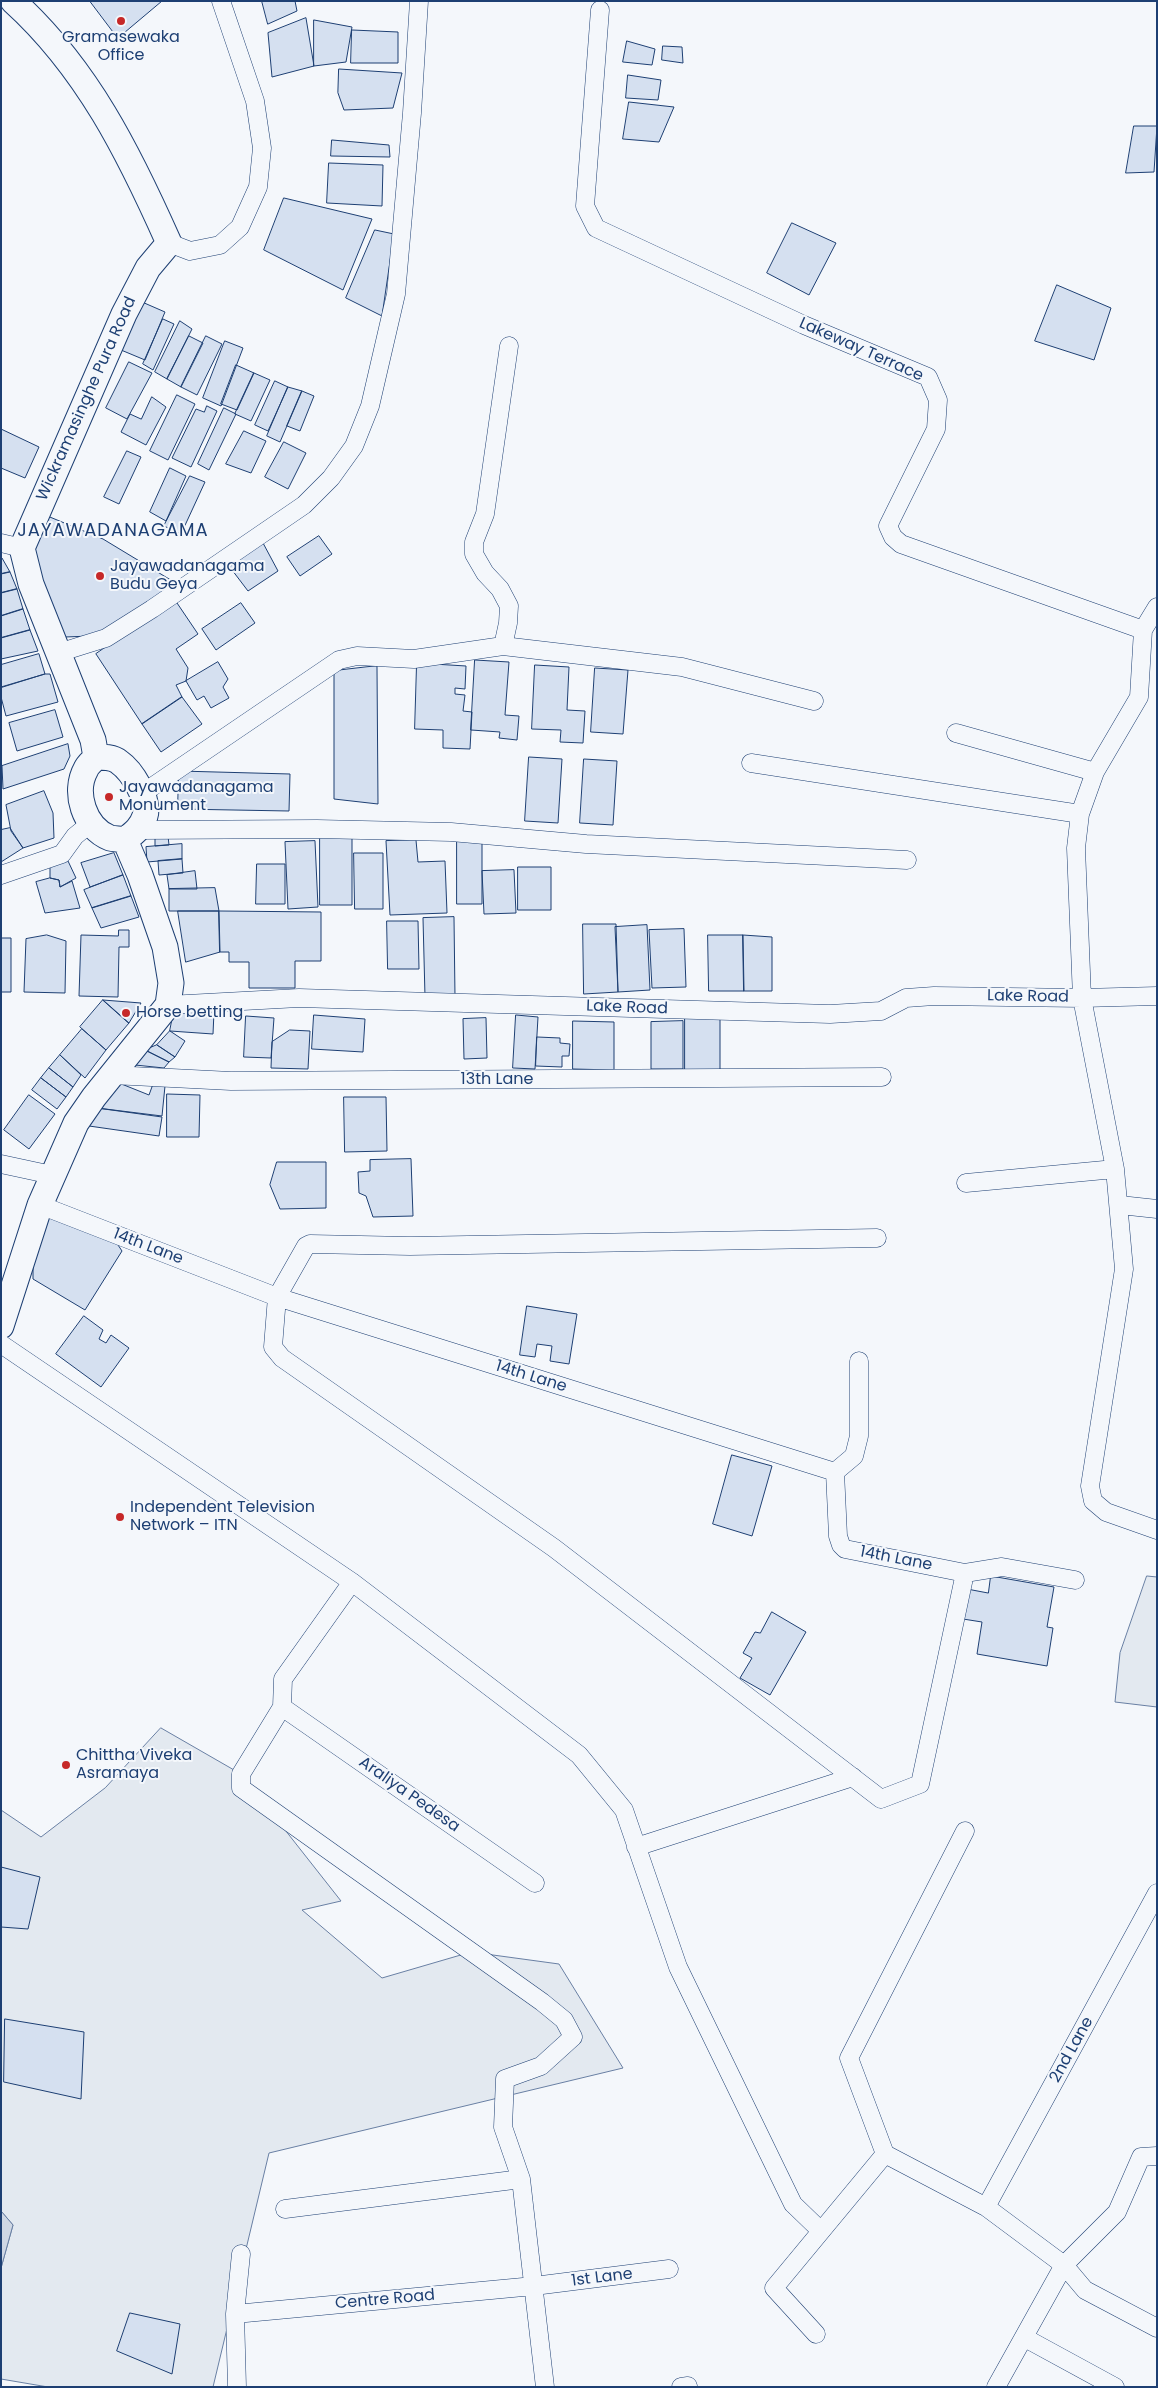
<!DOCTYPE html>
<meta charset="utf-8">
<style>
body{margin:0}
#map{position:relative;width:1158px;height:2388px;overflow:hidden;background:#f4f7fb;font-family:Poppins,sans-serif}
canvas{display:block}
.frame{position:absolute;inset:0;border:2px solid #1d3f73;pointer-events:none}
</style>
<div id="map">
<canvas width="1158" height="2388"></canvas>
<div class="frame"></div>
</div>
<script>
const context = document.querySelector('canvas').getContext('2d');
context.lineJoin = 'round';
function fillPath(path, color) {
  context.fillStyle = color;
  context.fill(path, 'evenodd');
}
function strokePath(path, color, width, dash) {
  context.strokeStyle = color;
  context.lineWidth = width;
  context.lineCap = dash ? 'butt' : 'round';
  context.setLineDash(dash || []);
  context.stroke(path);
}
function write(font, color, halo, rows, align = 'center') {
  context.font = font + ' Poppins,sans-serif';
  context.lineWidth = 4;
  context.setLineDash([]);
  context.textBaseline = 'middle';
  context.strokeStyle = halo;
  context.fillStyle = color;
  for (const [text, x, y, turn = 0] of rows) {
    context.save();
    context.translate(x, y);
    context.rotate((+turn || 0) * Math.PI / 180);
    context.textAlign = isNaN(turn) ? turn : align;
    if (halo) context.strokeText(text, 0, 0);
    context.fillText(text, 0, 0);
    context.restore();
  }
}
const green = new Path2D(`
 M1147 1576 1157 1577V1707L1115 1702 1120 1653Z
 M161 1728 241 1774 341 1901 302 1910 382 1978 471 1952 559 1964 623 2068 269 2153 213 2387H48L1 2379V2268L13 2225 1 2211V1810L41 1837 105 1788Z`);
fillPath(green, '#e3e9f0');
strokePath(green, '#687fa3', 1);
const water = new Path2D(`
 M1 2211 13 2225 1 2268Z`);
fillPath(water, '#cfd7e4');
strokePath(water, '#687fa3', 1);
const building = new Path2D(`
 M90 1H162L118 38Z
 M262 1H295L297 11 268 24Z
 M306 18 314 66 272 77 268 33Z
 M314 20 352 27 346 62 314 66Z
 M352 30 398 32V63H351Z
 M627 41 655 49 652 65 623 62Z
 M663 46 682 47 683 63 662 60Z
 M339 69 402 73 393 108 344 110 338 93Z
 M628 75 661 80 658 100 626 98Z
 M629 102 674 107 659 142 623 139Z
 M1134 126H1157L1154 172 1126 173Z
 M332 140 389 145 390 157 331 156Z
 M329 163 383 165 382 206 327 203Z
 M284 198 372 219 343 290 264 250Z
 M792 223 836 243 809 295 767 273Z
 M375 230 394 234 382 316 346 298Z
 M1057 285 1111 308 1094 360 1035 341Z
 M142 302 165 312 145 360 121 350Z
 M163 319 174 324 153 370 143 364Z
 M180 321 192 329 167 379 155 372Z
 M189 336 203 343 181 387 167 379Z
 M206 336 222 344 197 395 181 387Z
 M225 341 243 348 221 406 203 398Z
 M129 362 152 373 127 419 106 408Z
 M236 365 254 373 237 410 221 404Z
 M254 373 270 380 251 421 235 414Z
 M275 381 288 387 268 431 255 425Z
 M288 387 302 391 280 442 267 436Z
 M302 391 314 396 300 431 287 426Z
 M177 395 195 404 168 460 150 451Z
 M152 397 166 407 146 445 121 432 130 414 141 419Z
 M207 406 217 411 191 467 172 458 196 409 204 412Z
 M224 408 236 414 209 470 198 464Z
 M1 429 39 447 25 478 1 468Z
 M244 431 266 441 251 473 226 464Z
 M284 442 306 453 288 489 265 477Z
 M127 451 141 457 119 504 104 497Z
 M170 468 186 476 166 521 150 512Z
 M190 476 205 482 181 534 164 526Z
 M45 515 103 539 179 585 109 630 91 636 65 637 29 549Z
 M319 536 332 554 300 576 287 557Z
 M263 543 278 571 248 591 229 566Z
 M1 558H2L10 572 1 574Z
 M10 572 17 589 1 593V574Z
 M17 589 23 609 1 616V593Z
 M175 600 198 634 176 649 188 668 186 681 176 685 182 697 142 724 96 654Z
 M241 603 255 623 216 650 202 629Z
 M23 609 30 630 1 638V616Z
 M30 630 38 651 1 659V638Z
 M39 654 45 674 1 687V665Z
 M475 660 509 662 505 715 519 716 517 740 499 738 500 732 471 730Z
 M218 662 228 679 223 687 229 698 211 708 204 696 197 700 186 681Z
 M417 663 466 666 465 689 455 688V694L465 695 463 711 472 712 470 749 443 748V730L415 729Z
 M535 665 569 667 567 710 585 711 583 743 560 742 561 730 532 729Z
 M377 666 378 804 334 799V671Z
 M595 668 628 670 623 734 591 732Z
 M45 674H50L58 702 6 716 1 697V688Z
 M182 697 202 724 161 752 142 724Z
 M55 710 63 737 17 751 9 723Z
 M68 744 70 756 64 769 3 789 2 766Z
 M529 757 562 759 558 823 525 821Z
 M584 759 617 761 613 825 580 823Z
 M179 771 290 774 289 811 178 809Z
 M44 791 53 813 54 838 23 848 11 831 6 805Z
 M10 828 23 848 1 862V830Z
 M168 836 169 845 155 846V837Z
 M320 837H352V905H320Z
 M457 838H482V904H457Z
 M416 840 418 862 445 861 447 913 390 915 386 841Z
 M315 841 318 907 288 909 285 842Z
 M182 844V859L147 862 146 847Z
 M114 853 123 875 90 887 81 863Z
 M354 853H383V909H355Z
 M182 859 183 873 159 875 158 861Z
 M68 861 76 878 60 887 59 880 50 878V867Z
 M257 864H285V904H256Z
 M518 867H551V910H518Z
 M514 870 516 913 484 914 482 871Z
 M195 871 197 889H169L167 875Z
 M123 875 131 896 92 908 84 890Z
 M50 878 59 880 60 887 72 881 80 908 45 913 36 882Z
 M215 888 219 911H169V889Z
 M131 896 139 917 101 928 92 908Z
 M178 911H219L220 952 186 962Z
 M219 911 321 912V961H295V988H249V962H229V952H220Z
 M454 917 455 997H425L423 918Z
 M387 921H418L419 969H388Z
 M583 924H616L618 992 584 994Z
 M647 925 650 990 618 992 615 927Z
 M684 929 686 987 652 988 649 930Z
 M119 930H129V947H119L118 997 79 996 81 935 118 936Z
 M47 935 66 941 65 993 24 992 26 939Z
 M708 935H743L744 991H709Z
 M743 935 772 937V991H744Z
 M1 938H11V992H1Z
 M103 1000 129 1023 106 1050 80 1027Z
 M103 1000 141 1003 129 1023Z
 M174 1011 214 1012 213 1034 170 1031Z
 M685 1014H720V1073L685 1074Z
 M314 1015 365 1019 363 1052 312 1049Z
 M516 1015 538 1017 535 1069 513 1068Z
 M246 1016 274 1018 271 1058 244 1057Z
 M486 1018 487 1058 464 1059 463 1019Z
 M573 1021 614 1022V1070L573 1069Z
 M683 1021V1069H651V1022Z
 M82 1029 106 1050 85 1078 60 1055Z
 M290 1030 310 1031 308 1069 271 1068 272 1042Z
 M170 1031 185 1041 175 1057 157 1045Z
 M537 1037 560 1038V1043L570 1044 569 1056H562V1067L536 1066Z
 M157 1045 175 1057 169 1062 145 1050Z
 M145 1050 169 1062 164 1068 135 1065Z
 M60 1055 81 1075 73 1087 49 1068Z
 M49 1068 73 1087 66 1097 41 1078Z
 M41 1078 66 1097 57 1109 32 1090Z
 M119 1083 149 1095 153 1084 165 1086 162 1116 97 1108Z
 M167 1094 200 1095 199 1137H167Z
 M29 1095 55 1114 29 1149 4 1130Z
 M344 1097H386L387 1151 345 1152Z
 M97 1108 162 1117 159 1136 89 1126Z
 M411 1159 413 1216 373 1217 366 1196 359 1193 358 1172 370 1171V1160Z
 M277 1162H326V1208L280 1209 270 1185Z
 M53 1210 106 1227 122 1251 85 1310 33 1279V1249Z
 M527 1306 577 1314 569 1364 550 1361 552 1346 537 1344 535 1357 520 1355Z
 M84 1316 103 1330 99 1339 106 1343 111 1335 129 1348 101 1387 56 1354Z
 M732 1455 772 1466 752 1536 713 1524Z
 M991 1576 1054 1587 1047 1627 1053 1628 1047 1666 977 1654 982 1622 963 1619 967 1589 988 1593Z
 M772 1612 806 1632 770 1695 740 1678 752 1658 743 1653 755 1632 760 1633Z
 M1 1867 40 1877 28 1929 1 1927Z
 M5 2019 84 2032 81 2099 4 2082Z
 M130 2313 180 2324 172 2374 117 2351Z`);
fillPath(building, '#d5e0f0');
strokePath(building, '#1d3f73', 1);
const street = new Path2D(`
 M600 10 585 206 596 228 804 325 928 377 938 400 936 429 888 526 893 537 901 544 1143 630
 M169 243 190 251 220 245 240 227 258 187 262 148 255 101 221 1
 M1 543 22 548
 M1157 607 1143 630 1139 697 1095 772 1080 814 1076 848 1082 998 1115 1169 1124 1269 1090 1486 1093 1501 1106 1512 1157 1530
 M503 646 508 623 509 606 500 589 485 573 474 554V542L485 514 509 346
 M58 653 106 638 152 609 304 505 331 478 354 446 370 406 396 294 412 113 419 1
 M956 733 1095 772
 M751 763 1080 814
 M143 793 339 660 357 656 414 659 503 646 682 667 814 701
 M139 830 317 829 451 832 586 844 907 860
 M1 875 62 854 75 836 91 823
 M168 1005 299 998 830 1014 881 1011 906 998 934 996 1082 998 1157 996
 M112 1075 231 1081 882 1077
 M1 1164 52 1175
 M966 1183 1115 1169
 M40 1205 277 1297 835 1472 838 1536 841 1545 845 1549 965 1573 1002 1567 1075 1580
 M1120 1205 1157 1209
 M877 1238 410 1246 310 1244 306 1246 277 1297 273 1347 282 1358 554 1548 881 1799 920 1784 965 1573
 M1 1344 352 1582 579 1755 624 1810 678 1967 793 2204 820 2230
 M835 1472 854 1456 859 1436V1361
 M352 1582 283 1679 282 1707 241 1774V1788L542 2002 564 2020 573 2037 541 2066 505 2079 503 2127 521 2179 545 2387
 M282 1707 535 1883
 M636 1847 853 1777
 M885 2154 986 2207 1064 2265 1085 2290 1157 2328
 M986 2207 1157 1893
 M285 2209 521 2179
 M235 2314 534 2286 669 2269
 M816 2334 774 2288 885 2154 849 2058 965 1831
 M1025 2338 1115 2387
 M237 2387 235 2314 241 2254
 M681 2387 688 2386
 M996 2387 1064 2265 1117 2212 1141 2157 1157 2156`);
const secondary = new Path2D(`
 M13 1C87 68 129 153 169 243L148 268 124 314 22 548 31 584 93 740 96 757
 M96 757C103 757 113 757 119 762 132 771 150 800 145 816 141 828 134 833 125 840
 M96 757C93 761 88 764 86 769 73 792 84 828 110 838 114 839 120 839 125 840
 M1 1326 40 1205 76 1123 94 1097 168 1005 171 983 165 947 140 875 125 840`);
strokePath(street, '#1d3f73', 19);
strokePath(secondary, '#1d3f73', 27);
strokePath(street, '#f4f7fb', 18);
strokePath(secondary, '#f4f7fb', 25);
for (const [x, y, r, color] of [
 [121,21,5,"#c62828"],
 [100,576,5,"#c62828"],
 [109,797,5,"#c62828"],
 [126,1013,5,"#c62828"],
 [120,1517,5,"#c62828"],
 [66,1765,5,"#c62828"]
]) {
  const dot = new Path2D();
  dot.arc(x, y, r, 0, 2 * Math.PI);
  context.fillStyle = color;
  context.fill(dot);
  strokePath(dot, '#f4f7fb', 2);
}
write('16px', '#1d3f73', '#f4f7fb', [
 ["Gramasewaka",121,38,"center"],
 ["Office",121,56,"center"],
 ["Jayawadanagama",110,567],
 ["Budu Geya",110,585],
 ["Jayawadanagama",119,788],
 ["Monument",119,806],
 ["Horse betting",136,1013],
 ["Independent Television",130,1508],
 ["Network – ITN",130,1526],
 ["Chittha Viveka",76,1756],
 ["Asramaya",76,1774]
], 'left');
write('16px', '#1d3f73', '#f4f7fb', [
 ["Lakeway Terrace",861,350,24],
 ["Wickramasinghe Pura Road",87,399,-66],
 ["Lake Road",1028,997,1],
 ["Lake Road",627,1008,2],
 ["13th Lane",497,1080],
 ["14th Lane",148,1247,21],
 ["14th Lane",531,1377,17],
 ["14th Lane",896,1559,11],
 ["Araliya Pedesa",409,1795,35],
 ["2nd Lane",1072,2050,-61],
 ["1st Lane",602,2278,-7],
 ["Centre Road",385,2300,-5]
]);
context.letterSpacing = '1px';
write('18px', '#1d3f73', '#f4f7fb', [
 ["JAYAWADANAGAMA",113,531]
]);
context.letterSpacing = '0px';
</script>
